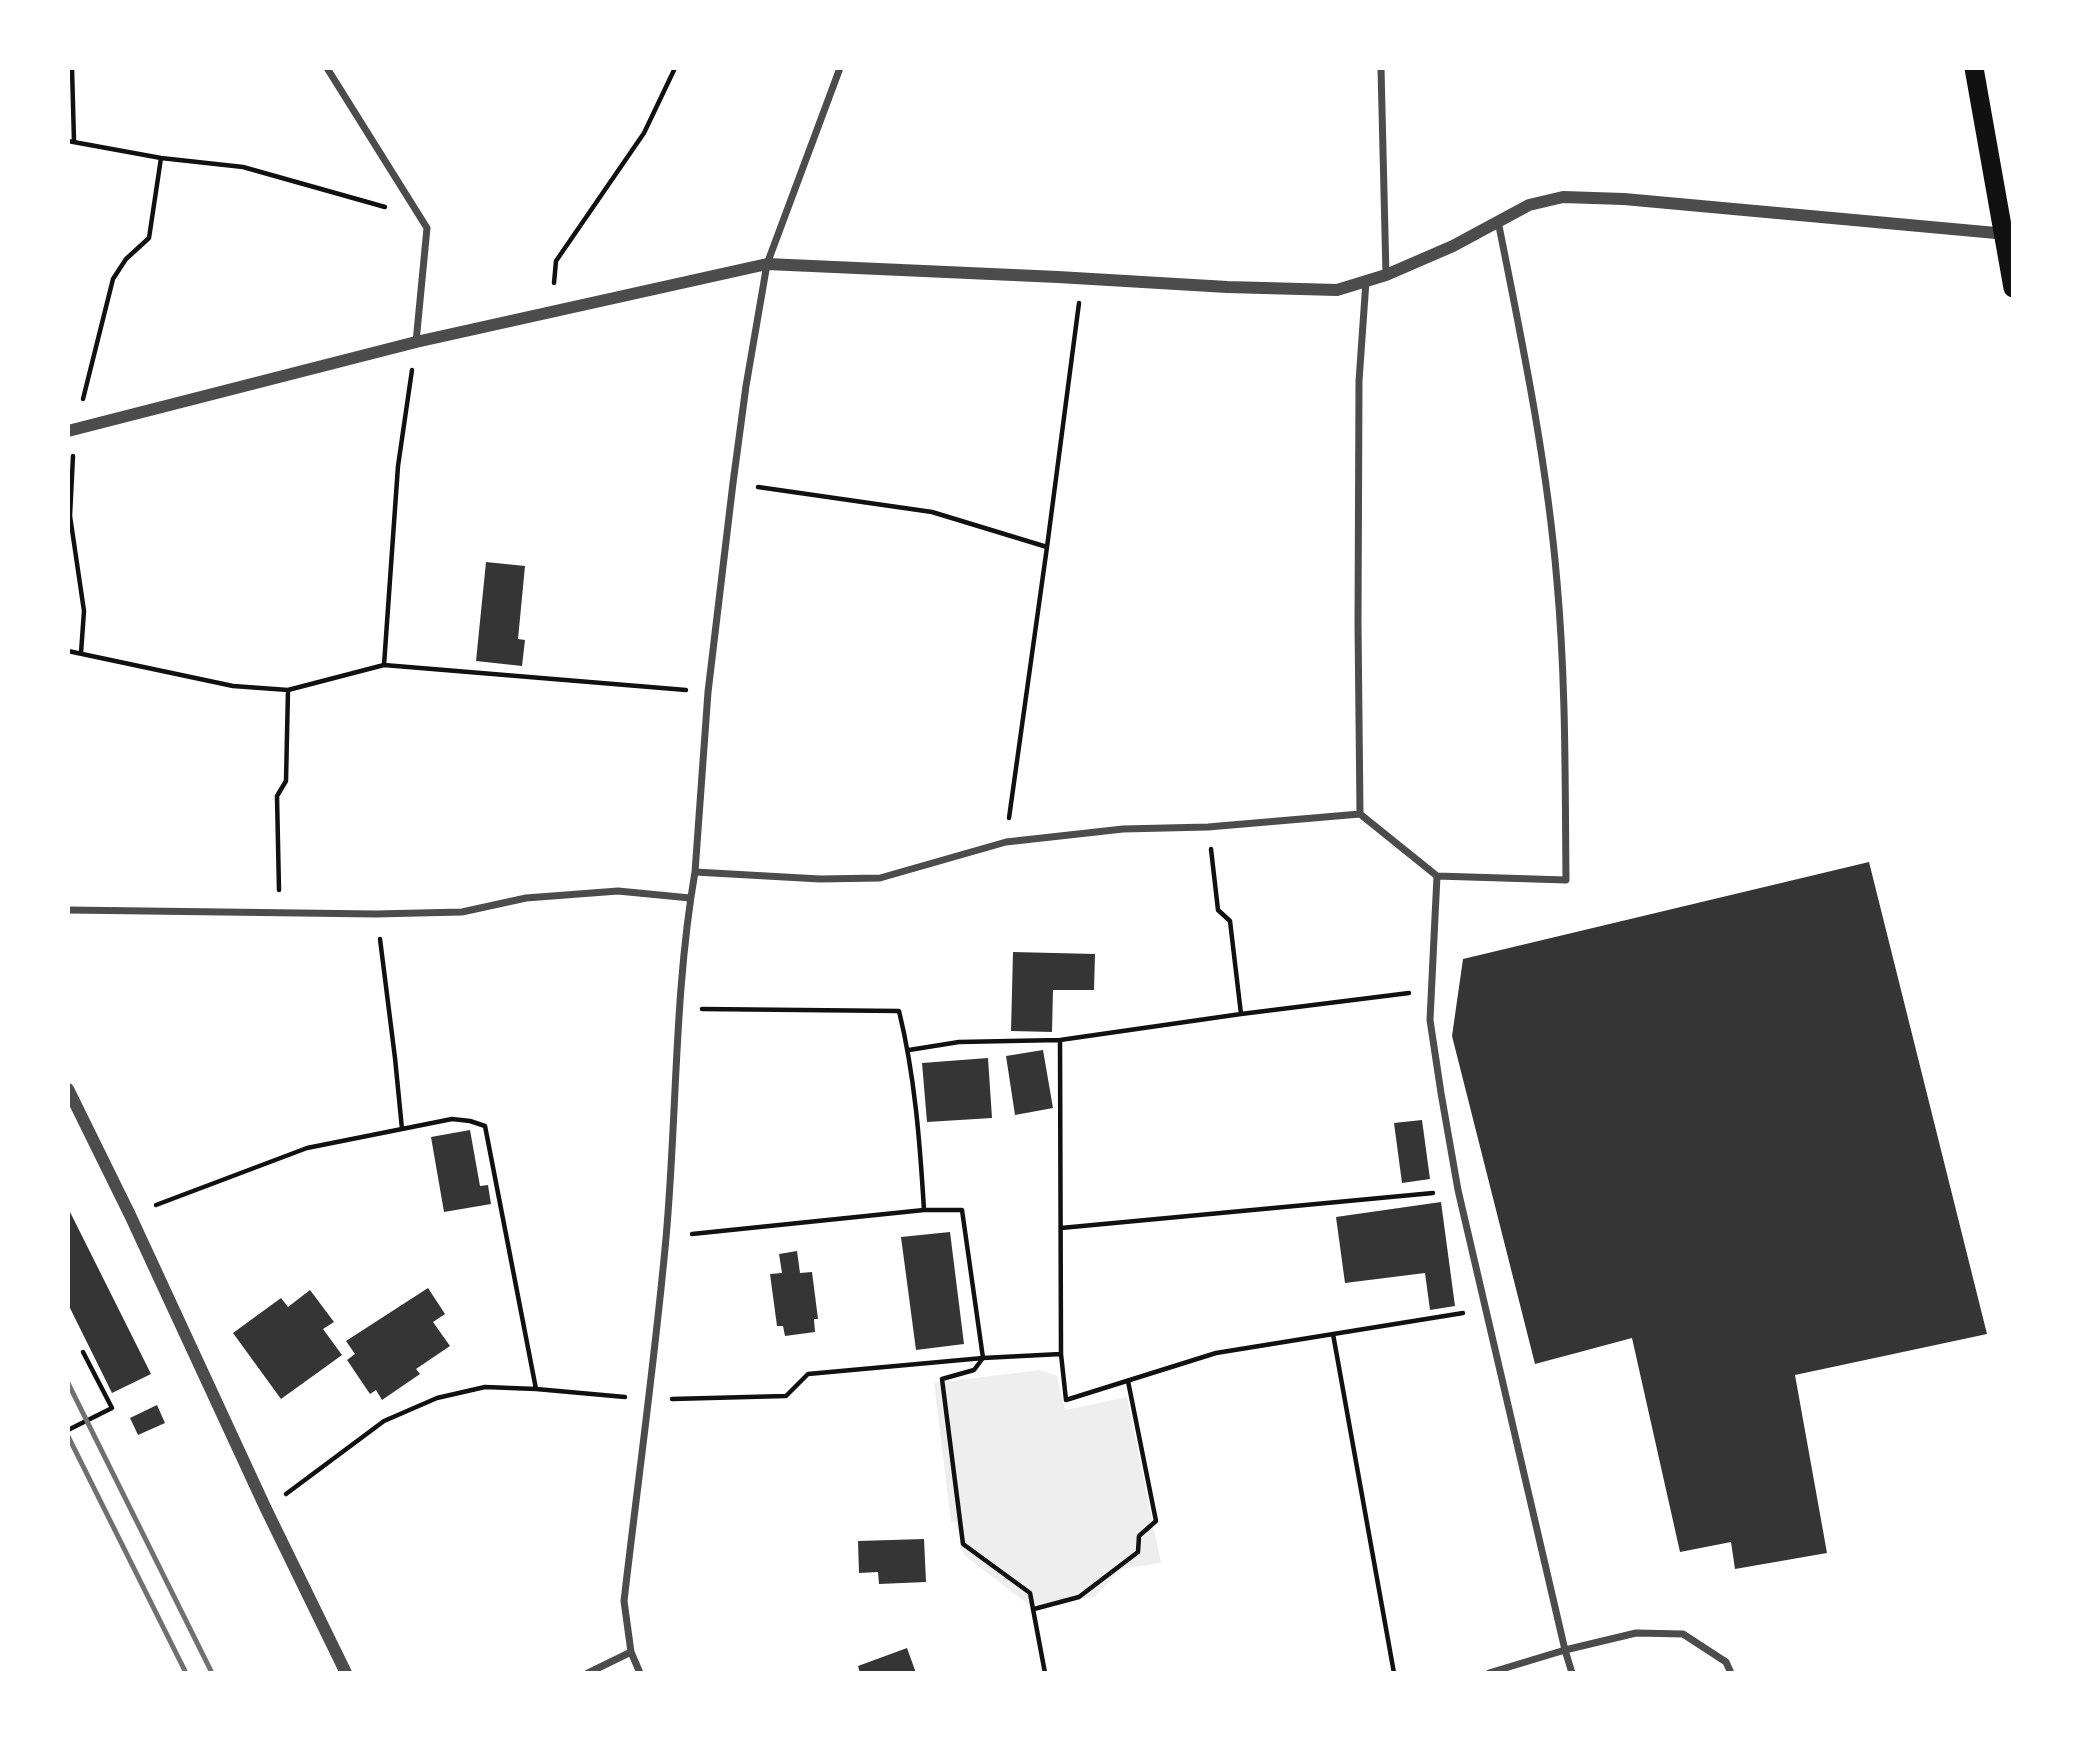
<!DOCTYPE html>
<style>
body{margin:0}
#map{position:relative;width:2081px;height:1741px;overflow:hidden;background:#fff;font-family:"Roboto Condensed",sans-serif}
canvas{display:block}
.frame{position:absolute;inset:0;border:70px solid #fff;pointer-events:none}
</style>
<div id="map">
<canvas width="2081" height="1741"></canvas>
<div class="frame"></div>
</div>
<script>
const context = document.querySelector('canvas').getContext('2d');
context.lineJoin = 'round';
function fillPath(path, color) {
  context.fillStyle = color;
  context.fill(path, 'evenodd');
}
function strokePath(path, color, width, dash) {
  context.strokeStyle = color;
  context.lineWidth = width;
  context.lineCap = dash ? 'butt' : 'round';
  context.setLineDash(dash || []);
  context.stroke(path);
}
fillPath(new Path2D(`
 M1040 1370 1057 1376 1065 1410 1127 1397 1161 1563 1121 1569 1094 1597 1029 1605 964 1555 956 1522H951L934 1383Z`), '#eee');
fillPath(new Path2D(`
 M486 562 525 566 518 639 525 640 522 666 476 661Z
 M1869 862 1987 1334 1795 1375 1827 1553 1735 1569 1731 1542 1680 1552 1632 1338 1535 1364 1452 1036 1463 959Z
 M1013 952 1095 954 1094 990H1053L1052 1032 1011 1031Z
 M1043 1050 1053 1108 1015 1115 1006 1056Z
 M988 1058 992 1118 927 1122 922 1063Z
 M1422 1120 1430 1179 1402 1183 1394 1123Z
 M470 1130 480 1186 488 1185 491 1204 444 1212 431 1137Z
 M1441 1202 1455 1306 1430 1310 1425 1273 1345 1283 1336 1217Z
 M68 1208 151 1374 112 1393 68 1304Z
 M950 1232 964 1344 916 1350 901 1237Z
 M797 1251 800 1273 812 1272 818 1319H814L815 1332 785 1336 783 1326H777L770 1274 782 1273 779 1254Z
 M428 1288 445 1314 433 1322 450 1346 416 1369 420 1374 382 1400 376 1390 370 1394 347 1360 355 1354 346 1341Z
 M310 1290 334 1322 323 1329 342 1355 281 1399 233 1333 281 1298 288 1307Z
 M157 1405 165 1423 138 1435 130 1418Z
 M924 1539 926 1582 879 1584 878 1572 859 1573 858 1541Z
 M907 1648 916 1673H860L858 1666Z`), '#353535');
strokePath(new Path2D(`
 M72 68 74 141
 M68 141 161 158 243 167 385 207
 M554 283 556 261 644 133 675 68
 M83 399 113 279 126 259 149 238 161 158
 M73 456 70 516 84 611 81 653
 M758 487 932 512 1047 547
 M68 651 233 686 288 690 384 665 686 690
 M384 665 398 466 412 370
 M1009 818 1047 547 1079 303
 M1211 849 1218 910 1230 921 1241 1014
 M279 890 277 796 286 781 288 690
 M380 939 395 1058 402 1129
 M702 1009 899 1011C915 1076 920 1144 924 1210
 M1060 1040 1061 1354
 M909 1050 959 1042 1060 1040 1241 1014 1409 993
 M156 1205 307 1148 452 1119 470 1121 485 1126 536 1389
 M1061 1228 1433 1193
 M692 1234 924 1210H962L983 1358 974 1370 942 1379 963 1544 1030 1593 1045 1673
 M1333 1334 1394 1673
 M672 1399 786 1396 808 1374 983 1358 1061 1354 1066 1400 1216 1353 1463 1313
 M68 1430 112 1408 83 1352
 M286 1494 384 1421 437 1398 485 1387 536 1389 625 1397
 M1034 1609 1079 1597 1138 1552 1139 1536 1156 1521 1128 1381`), '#111', 4.5);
strokePath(new Path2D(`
 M327 68 427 228 416 342
 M1381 68 1386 275
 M1360 814 1358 624 1359 381 1366 281
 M695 872 820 879 880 878 1006 842 1123 829 1208 827 1360 814 1437 876 1566 880C1565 781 1566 681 1557 582 1547 461 1522 341 1498 221
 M1437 876 1430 1020 1441 1093 1458 1190 1565 1650 1572 1673
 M68 910 376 914 462 912 526 898 618 891 690 898
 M588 1673 631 1652
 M640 1673 631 1652 624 1601C638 1480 655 1359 666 1238 677 1116 674 993 695 872L708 692 733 483 746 386 767 264 840 68
 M1489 1673 1565 1650 1636 1633 1683 1634 1726 1662 1731 1673`), '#4c4c4c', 7);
strokePath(new Path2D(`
 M68 431 416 342 767 264 1058 277 1227 287 1337 290 1386 275 1453 246 1529 205 1563 197 1624 199 2007 234
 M68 1089 130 1215 266 1509 346 1673`), '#4c4c4c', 12);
strokePath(new Path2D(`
 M1974 68 2013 288`), '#111', 19);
strokePath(new Path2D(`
 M68 1383 212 1673
 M68 1436 186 1673`), '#707070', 5);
</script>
